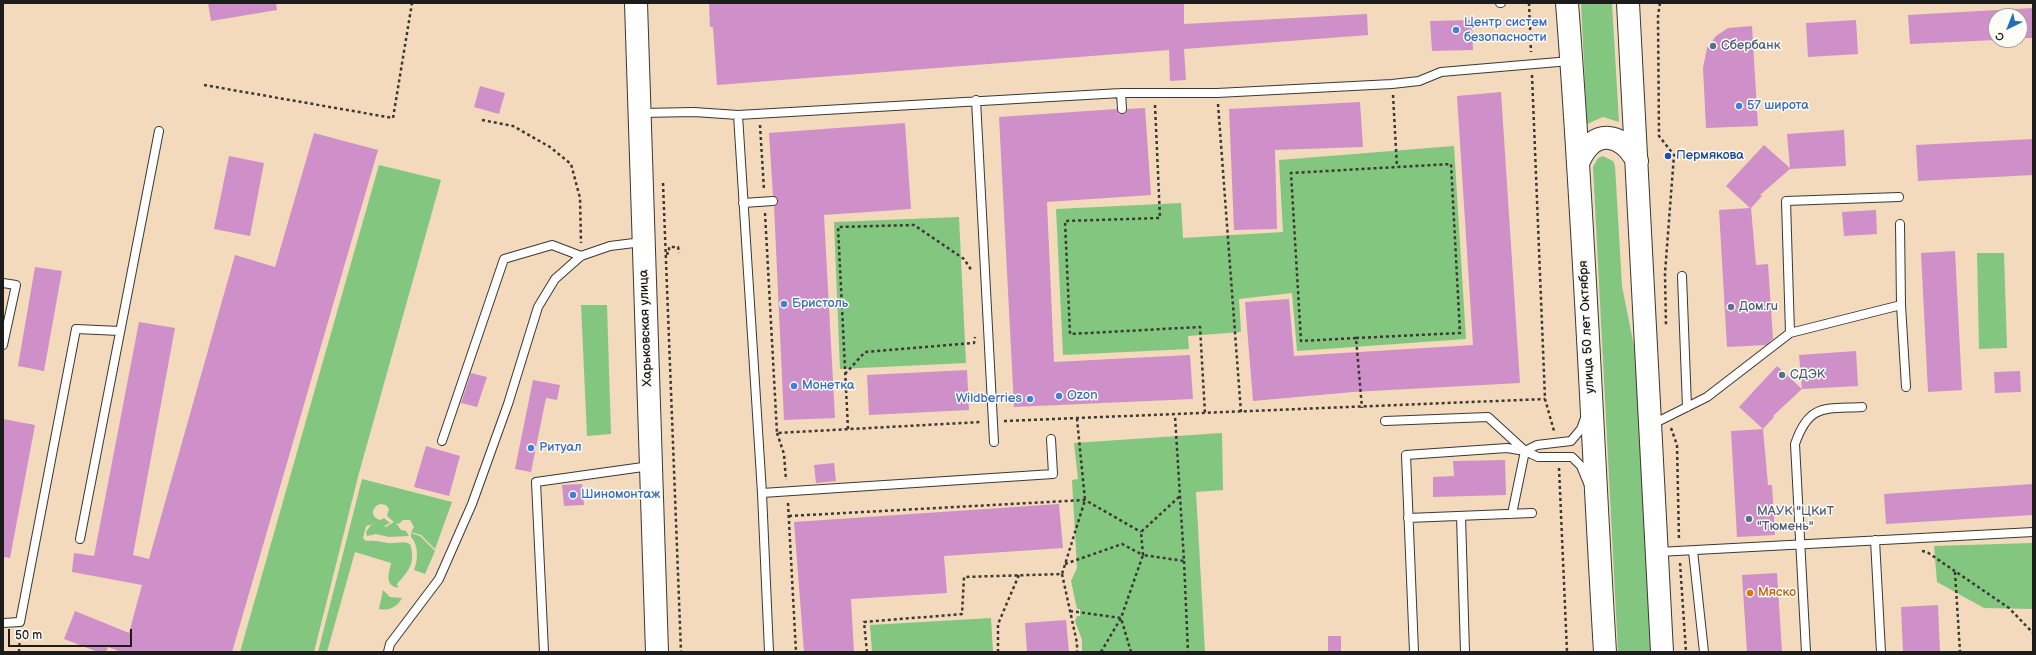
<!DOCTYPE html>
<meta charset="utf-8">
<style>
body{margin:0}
#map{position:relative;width:2036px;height:655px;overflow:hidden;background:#f3dabd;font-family:"Balsamiq Sans",sans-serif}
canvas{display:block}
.frame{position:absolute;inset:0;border:4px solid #1c1c1c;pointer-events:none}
.north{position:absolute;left:1988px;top:8px;width:40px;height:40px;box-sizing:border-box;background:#fdfcf7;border:1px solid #a3a29f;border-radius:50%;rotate:223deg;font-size:11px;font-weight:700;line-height:16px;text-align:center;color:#1c1c1c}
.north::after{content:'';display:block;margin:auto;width:14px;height:18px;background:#1f6fb2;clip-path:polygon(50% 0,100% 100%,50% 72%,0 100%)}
.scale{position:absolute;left:8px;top:629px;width:124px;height:18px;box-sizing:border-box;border:2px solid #1c1c1c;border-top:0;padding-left:5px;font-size:12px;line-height:14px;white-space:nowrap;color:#1c1c1c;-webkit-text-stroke:3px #fdfcf7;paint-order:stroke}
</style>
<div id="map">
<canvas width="2036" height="655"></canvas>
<div class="frame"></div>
<div class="north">С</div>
<div class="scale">50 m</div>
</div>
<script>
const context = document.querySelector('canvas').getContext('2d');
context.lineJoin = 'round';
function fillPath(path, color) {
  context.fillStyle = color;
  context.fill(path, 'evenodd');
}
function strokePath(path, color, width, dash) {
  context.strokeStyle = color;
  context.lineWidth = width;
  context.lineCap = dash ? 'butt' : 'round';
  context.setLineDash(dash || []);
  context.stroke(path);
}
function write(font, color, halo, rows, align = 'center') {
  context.font = font + ' "Balsamiq Sans",sans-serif';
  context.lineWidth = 3;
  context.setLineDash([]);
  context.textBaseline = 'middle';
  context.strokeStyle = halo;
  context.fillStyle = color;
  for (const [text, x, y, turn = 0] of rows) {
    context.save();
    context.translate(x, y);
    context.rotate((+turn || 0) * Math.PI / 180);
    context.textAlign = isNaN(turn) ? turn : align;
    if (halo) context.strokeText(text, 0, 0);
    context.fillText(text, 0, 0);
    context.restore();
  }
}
fillPath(new Path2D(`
 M1581 3H1612L1619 122 1603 117 1587 124Z
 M1454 146 1466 339 1297 351 1292 293 1239 299 1241 332 1188 336 1189 349 1063 355 1056 209 1181 203 1183 238 1283 232 1279 160Z
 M1603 156 1613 161 1615 166 1622 286 1635 351 1651 652H1618L1593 167 1598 158Z
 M379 165 441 180 359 473 314 652H240Z
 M959 217 966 363 840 369 834 222Z
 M1977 253H2004L2007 348 1979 349Z
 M581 305H607L611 434 587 436Z
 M1222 433 1223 490 1196 492 1205 652H1082V640L1075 621 1077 616H1080V609H1077L1071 581 1077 568 1072 480 1078 479 1074 443Z
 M362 479 452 502 435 549 421 535 411 532 414 527 410 520H403L399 524 396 523 401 530 406 531 409 536 389 537 376 534 367 536 366 532 371 525 377 523 366 526 363 538 366 541C375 540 380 542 388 543 396 544 403 540 410 544 416 562 409 571 397 584L398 588C384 585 389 573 391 563L355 552 327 652H318ZM380 504 386 505 389 509 387 516 394 522 386 527 384 526 390 523 384 518 381 520C370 518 371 507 380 504Z
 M411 533 420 536 435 551 425 574 414 570C418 560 419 546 411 537Z
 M2032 543 2033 609 1984 608 1937 582 1934 546Z
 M383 590 390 597 402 598C397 607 390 611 379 609Z
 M991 618 993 652H872L870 625Z`), '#83c680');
fillPath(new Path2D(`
 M208 3H276L277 10 211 21Z
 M709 3H1184V24L1367 14 1368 35 1184 49 1186 80 1170 81 1169 50 717 85 713 27H710Z
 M2033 8V38H2020V16H1996V40L1910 44 1908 15Z
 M1472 20 1473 50 1432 51 1430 21Z
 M1856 20 1858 54 1808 57 1806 23Z
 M1752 26 1758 126 1706 128 1703 68 1707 48 1716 36 1728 28Z
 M480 86 505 93 499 114 474 107Z
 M1501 92 1520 383 1353 392 1253 401 1245 302 1289 299 1294 356 1473 345 1457 96Z
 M1360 102 1363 147 1275 150 1277 229 1234 230 1229 109Z
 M1145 108 1151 195 1047 202 1054 362 1190 355 1193 399 1014 407 999 117 1117 109 1119 114H1123L1127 109Z
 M905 123 911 209 824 215 835 418 784 420 774 206 778 201 777 198 773 196 769 133Z
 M1844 130 1846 166 1790 169 1760 195 1762 196 1751 208 1756 265 1768 264 1773 339 1766 345 1727 347 1719 210 1750 208 1726 186 1764 145 1790 168 1787 134Z
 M314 133 378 150 232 652H121L108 647 106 652H98L64 639 75 611 129 633 142 585 72 572 74 553 94 556 139 322 175 328 133 555 149 559 235 255 275 267Z
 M2033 139V175L1918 181 1916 145Z
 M229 156 264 163 250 236 214 229Z
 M1876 210 1877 234 1844 236 1842 212Z
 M1955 251 1962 390 1928 392 1921 253Z
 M35 267 62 271 44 371 18 366Z
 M1856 351 1858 386 1802 389 1773 416 1774 417 1763 429 1768 485H1772L1775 535 1737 537 1731 431 1763 429 1739 407 1777 366 1802 389 1799 355Z
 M967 370 969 410 869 415 867 375Z
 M2020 371 2021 392 1995 393 1994 372Z
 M471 373 487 377 477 407 461 403Z
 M533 380 560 385 557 400 546 398 531 472 515 469Z
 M3 419 35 425 10 558 3 557Z
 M426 446 460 456 449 496 414 487Z
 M1505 460 1506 495 1433 497V477L1454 476 1453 461Z
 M834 463 836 481 816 483 814 465Z
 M582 484 584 505 564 506 562 485Z
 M2033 484V515L1886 524 1884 494Z
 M1059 504 1063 548 944 556 947 593 851 599 854 652H804L794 522Z
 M1777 573 1782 652H1747L1742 575Z
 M1938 605 1940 652H1903L1901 607Z
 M1066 620 1069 652H1027L1025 623Z
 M1328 636H1341V652H1328Z`), '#cf8fc9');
const lane = new Path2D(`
 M1500 3H1501
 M1121 93 1122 109
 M976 100 994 442
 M641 113 694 112 738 115 1121 93H1217L1392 84 1419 81 1441 72 1570 61
 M738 115 762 493 1053 474 1051 439
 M743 203 773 201
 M1682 276 1687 407
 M3 283 16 285 3 345
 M1901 305 1906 387
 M1790 333 1786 201 1899 197
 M1385 421 1488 417 1524 450
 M1651 425 1707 397 1790 333 1901 305 1900 224
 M442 441 504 259 552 245 581 256
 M1525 451 1537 445 1571 441 1581 429 1585 418
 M762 493 769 652
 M1512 514 1525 451
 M1461 516 1465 652
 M1408 518 1532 513
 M80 539 159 131
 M1875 540 1881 652
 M1693 551 1704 652
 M1658 552 2033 532
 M3 623 20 622 76 329 120 331
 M388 652 390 644 439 579 472 504 508 404 538 307 555 279 581 256 610 246 642 242
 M544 652 536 482 650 466
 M1414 652 1406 455 1507 448 1525 451 1538 457H1572L1581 466 1588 483
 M1806 652 1795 444C1809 403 1825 409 1862 407`);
const secondary = new Path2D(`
 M636 3 657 652
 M1567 3C1584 219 1592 436 1605 652
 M1628 3 1662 652
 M1579 161C1593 129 1621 131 1637 161`);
strokePath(lane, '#3c3834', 10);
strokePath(secondary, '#3c3834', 24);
strokePath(new Path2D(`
 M1529 3 1531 52
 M1660 3 1658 16 1659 136 1674 155 1665 273 1666 327
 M1532 75 1545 399 1554 431
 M204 85 393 118 412 3
 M1393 95 1397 167
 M1218 104 1241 413
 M1155 105 1160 218 1065 221 1070 334 1200 327 1205 414
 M482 120 513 126 550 147 571 164 580 198 581 243
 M760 125 764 190
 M663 183 681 652
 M765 213 777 433 981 422
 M666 254 669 253V247H678L679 253
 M1356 338 1301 341 1291 173 1451 164 1460 333 1356 338 1362 408
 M845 374 865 352 974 343 975 337
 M1004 421 1545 399
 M1671 428 1677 445 1679 540
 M848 429 838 227 914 225 964 259 972 271
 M777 433 784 454 786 480
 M1559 468 1567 652
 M788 503 796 652
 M789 516 1085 500 1141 532
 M1922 551 1927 552 2009 608 2033 633
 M1184 561 1188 652
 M1680 563 1686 652
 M1065 564 1122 544 1143 555 1141 532 1180 496
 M1955 572 1960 652
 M1062 574 1077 643V652
 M1070 611 1121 618 1131 652
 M19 652 20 634
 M867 652 864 622 962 614 964 577 1062 574 1085 500 1077 419
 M998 652V624L1019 575
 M1101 652 1121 618 1143 555 1184 561 1175 416`), '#3c3834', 2.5, [3, 3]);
strokePath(lane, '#fff', 8);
strokePath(secondary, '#fff', 22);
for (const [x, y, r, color] of [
 [1456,30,4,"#3f7fe0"],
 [1713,46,4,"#5c6f8a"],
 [1739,106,4,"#3f7fe0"],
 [1668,156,4,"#1a4fb4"],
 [784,304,4,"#3f7fe0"],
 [1731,307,4,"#5c6f8a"],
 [1782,375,4,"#5c6f8a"],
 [794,386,4,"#3f7fe0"],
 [1059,396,4,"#3f7fe0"],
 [1030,399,4,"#3f7fe0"],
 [531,448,4,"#3f7fe0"],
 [573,495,4,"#3f7fe0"],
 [1749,519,4,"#5c6f8a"],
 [1750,593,4,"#e8710a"]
]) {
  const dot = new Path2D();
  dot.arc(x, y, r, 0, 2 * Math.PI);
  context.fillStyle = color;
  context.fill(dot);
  strokePath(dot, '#fdfcf7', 1.5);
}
write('13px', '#366cbe', '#fdfcf7', [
 ["Центр систем",1464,23],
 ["безопасности",1464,38],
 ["57 широта",1747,106],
 ["Бристоль",792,304],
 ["Монетка",802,386],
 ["Ozon",1067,396],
 ["Wildberries",1022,399,"right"],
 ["Ритуал",539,448],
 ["Шиномонтаж",581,495]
], 'left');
write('13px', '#4e5e75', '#fdfcf7', [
 ["Сбербанк",1721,46],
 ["Дом.ru",1739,307],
 ["СДЭК",1790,375],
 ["МАУК \"ЦКиТ",1757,512],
 ["\"Тюмень\"",1757,527]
], 'left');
write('13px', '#164399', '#fdfcf7', [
 ["Пермякова",1676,156]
], 'left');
write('13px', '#1c1c1c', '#fdfcf7', [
 ["улица 50 лет Октября",1587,327,-93],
 ["Харьковская улица",646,328,-92]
]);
write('13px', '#c56008', '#fdfcf7', [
 ["Мяско",1758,593]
], 'left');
</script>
